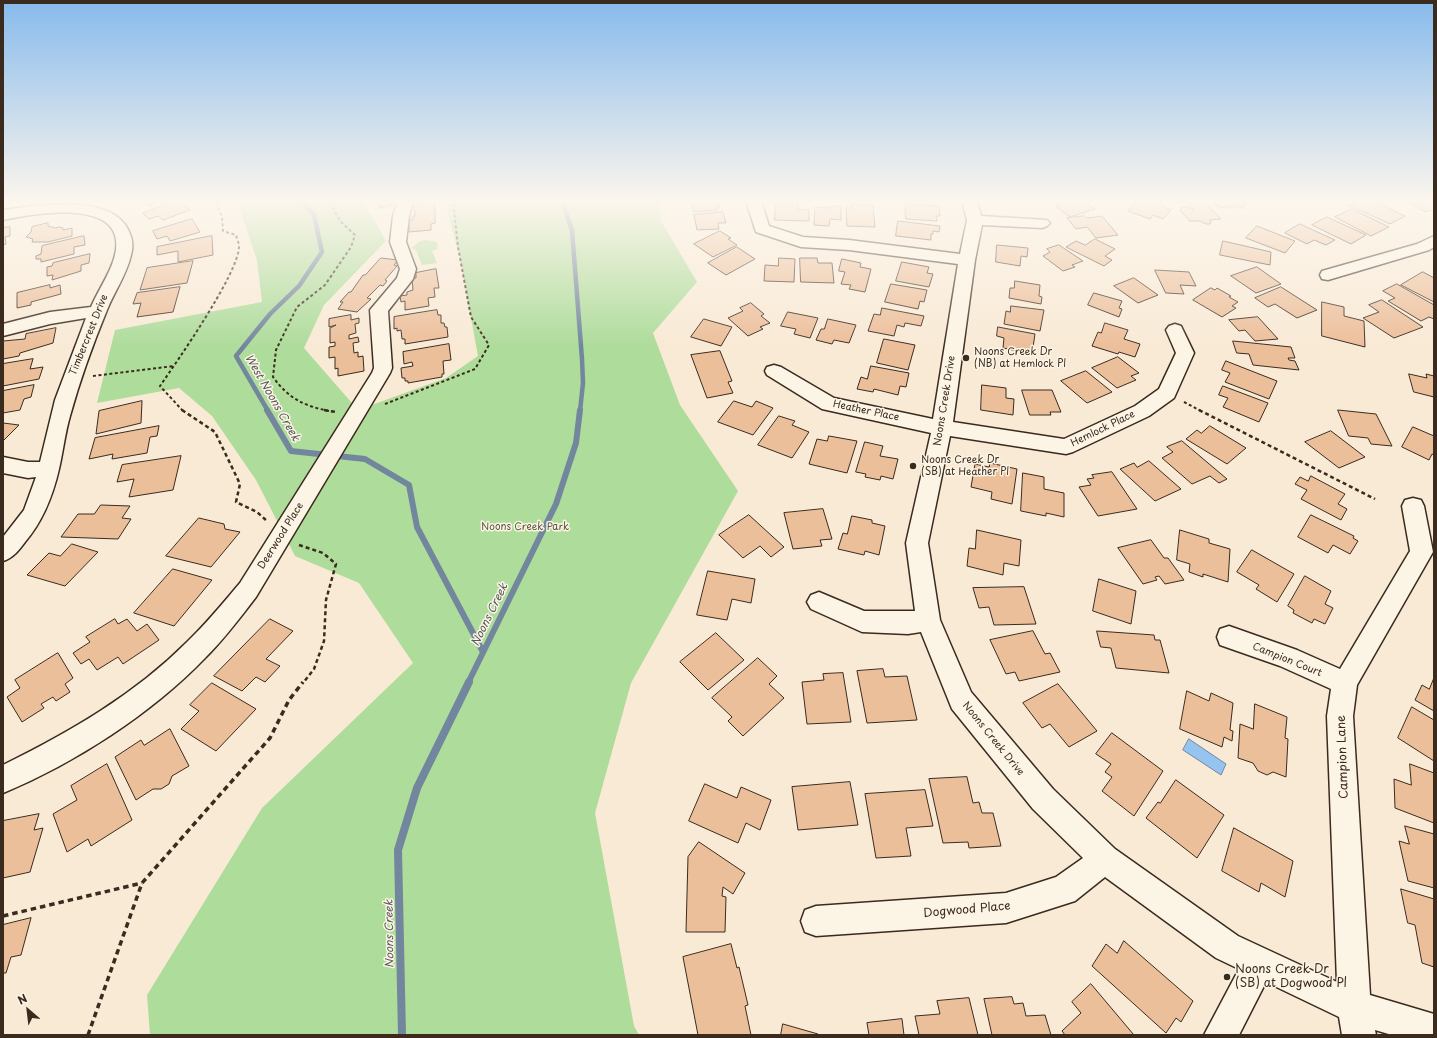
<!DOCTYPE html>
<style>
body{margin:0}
#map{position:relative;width:1437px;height:1038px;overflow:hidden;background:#f9ead6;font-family:"Playpen Sans",sans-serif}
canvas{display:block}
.frame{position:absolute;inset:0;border:4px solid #3b2a1e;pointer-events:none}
.north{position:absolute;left:8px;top:990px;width:40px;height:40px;-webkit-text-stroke:3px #fcf5e5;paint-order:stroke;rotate:332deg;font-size:11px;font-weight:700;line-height:16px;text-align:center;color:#3b2a1e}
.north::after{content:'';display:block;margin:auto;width:14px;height:18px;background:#3b2a1e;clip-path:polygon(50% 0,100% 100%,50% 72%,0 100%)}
</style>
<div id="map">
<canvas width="1437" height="1038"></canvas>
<div class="frame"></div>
<div class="north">N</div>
</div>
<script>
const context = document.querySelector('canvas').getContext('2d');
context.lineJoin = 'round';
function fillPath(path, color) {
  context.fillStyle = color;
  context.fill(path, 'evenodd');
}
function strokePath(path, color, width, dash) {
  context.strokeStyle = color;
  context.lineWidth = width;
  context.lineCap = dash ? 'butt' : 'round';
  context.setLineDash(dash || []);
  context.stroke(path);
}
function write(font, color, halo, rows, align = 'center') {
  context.font = font + ' "Playpen Sans",sans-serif';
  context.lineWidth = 3;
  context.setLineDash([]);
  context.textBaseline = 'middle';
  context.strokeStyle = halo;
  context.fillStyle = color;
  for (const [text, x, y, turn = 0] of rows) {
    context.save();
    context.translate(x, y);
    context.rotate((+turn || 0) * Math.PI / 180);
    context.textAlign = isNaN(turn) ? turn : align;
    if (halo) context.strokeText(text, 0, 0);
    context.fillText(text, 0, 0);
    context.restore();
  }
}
fillPath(new Path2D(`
 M237 201H363L386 241 324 305 304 348 358 410 446 378 478 356 460 258 447 211 449 201H659L661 221 697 282 653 333 680 405 738 491 631 683 595 813 634 1026 639 1035H150L147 995 262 808 413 663 359 583 295 556 256 480 212 416 179 388 97 403 115 330 262 302 257 260Z
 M426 240 437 242 438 249 432 251 437 263 422 265 416 250 411 248 420 241Z`), '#aedc9b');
const water = new Path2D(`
 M1189 739 1226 764 1221 775 1183 750Z`);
fillPath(water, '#96c4f1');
strokePath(water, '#72869d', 1);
strokePath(new Path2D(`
 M562 201 572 230 582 359 583 383 580 411
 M268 411 236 356 270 314 299 286 322 252 314 215 302 201`), '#72869d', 4.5);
strokePath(new Path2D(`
 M267 410 291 451 365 459 409 485 417 527 483 652
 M468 683 556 504 576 443 580 410`), '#72869d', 6);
strokePath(new Path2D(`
 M402 1035 398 850 417 788 469 682`), '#72869d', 8);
const building = new Path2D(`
 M142 201H160L150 206Z
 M174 201H181L190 210 163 220 158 216 149 219 143 213Z
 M374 201H400L401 203 380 208 377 202Z
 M435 201V223L431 224V230L409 232V220H413V216H415L414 206H418L419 202Z
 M691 201H720L721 204 718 205 719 208H716L717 210 694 212Z
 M1083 201 1095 209 1070 217 1056 207 1060 206 1054 202Z
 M1137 201H1160L1164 203 1161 206 1171 210 1163 219 1153 215 1150 219 1128 211Z
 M1204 201 1221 219 1210 220 1211 222 1210 224H1206L1200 221H1190L1180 211 1181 208 1186 207 1194 210 1186 202Z
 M1210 201H1249L1250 202 1243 204 1244 207 1242 208 1236 206 1231 208 1227 206 1221 208Z
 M1355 201H1374L1405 216 1390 224 1348 205Z
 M1406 201H1434V209L1426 212Z
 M776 202 798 203V209L809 210V221L775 220Z
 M851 204 873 205 875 227 847 226 846 208H852Z
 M905 204 939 206 940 216H936L937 221 906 219Z
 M829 206H841V220L830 219 829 226 814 225 815 207 829 208Z
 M1352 209 1389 227 1371 236 1335 217Z
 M723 212 726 223H718L719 229 697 230 694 215Z
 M1085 216 1087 218 1102 216 1118 235 1096 238 1087 227 1076 229 1067 218Z
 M1327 217 1366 235 1351 244 1312 225Z
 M192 219 200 232 170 241 167 236 157 239 153 231Z
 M898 221 940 226 939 232 933 231V234H931V240L896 236Z
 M48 223V226L55 228 59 227 63 228V230L72 228V236L48 242H32L33 239 26 237 31 232 32 227Z
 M1300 224 1335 240 1326 245 1314 240 1307 244 1285 233Z
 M1257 226 1295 241 1285 253 1246 238Z
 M10 227V236L5 237 6 244 3 245V228Z
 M720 231 731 238 728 239 737 245 713 257 694 244Z
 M84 236 85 245 74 247V254L41 262V259H36V256L41 254 42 246Z
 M212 236 213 255 178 262V251L157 255V247Z
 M1095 239 1115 249 1105 256 1112 260 1104 266 1066 247 1076 241 1085 245Z
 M1223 241 1271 252 1270 265 1220 255Z
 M997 245 1028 248 1027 257 1021 256 1020 266 996 262Z
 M1059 245 1083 261 1072 265 1075 267 1063 271 1043 256 1050 252 1047 249Z
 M737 247 755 259 726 275 708 263Z
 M90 254 89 263 81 265V271L52 280 53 275 47 276V267L52 266 53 263Z
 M381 258 398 260 394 265 397 266 385 280 387 281 383 286 380 285 367 298 371 299 357 312 338 309 343 302H340L349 292H351L363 275H365Z
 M779 258 795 259 794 282 764 281 765 265 778 266Z
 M800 258H817L818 263H832L834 283 801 282Z
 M842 259 861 263 860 267 871 269 865 292 849 289 851 285 841 284 845 272 839 271Z
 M193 261 187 283 140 290 147 268Z
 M902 262 929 267 927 273 933 274 929 287 896 281Z
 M1257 267 1281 284 1256 293 1231 276Z
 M436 269 439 288H434L435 297 428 298 429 306 405 310V301L401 302 400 296 407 295V292L413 290 412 278H416V273Z
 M1155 270 1189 272 1196 286 1180 285 1184 294 1166 293Z
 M1423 272 1434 278V302L1401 285Z
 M1134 278 1158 295 1138 303 1114 286Z
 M1015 281 1040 285 1039 296 1042 297 1041 304 1009 298 1010 288H1014Z
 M891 284 927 290 924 302 920 301 918 309 885 302Z
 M1397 284 1434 305V319L1429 317 1421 321 1388 301 1395 298 1383 291Z
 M50 285V288L60 285 61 294 31 302V305L17 308V293Z
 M180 287 173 312 137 317 141 303 133 304 137 293Z
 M1281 287 1317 310 1297 318 1275 304 1268 307 1255 298Z
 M1211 288 1215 290 1217 288 1231 296 1229 297 1238 302 1232 306 1236 308 1222 317 1193 300Z
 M1094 293 1122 301 1119 308 1122 309 1119 317 1088 305Z
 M1382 300 1423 327 1394 338 1363 318 1379 312 1369 305Z
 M1322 302 1344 307V316L1364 321 1365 347 1322 336Z
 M751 303 764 314 761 316 770 323 760 327 763 329 748 336 728 318 743 311 740 308Z
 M1011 306 1044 310 1040 331 1004 324 1006 311 1010 312Z
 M882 308 924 316 921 326 905 323 904 327 897 325 894 336 868 331 874 314 880 315Z
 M437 310 438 315H441V323H444L445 327H447L448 337 405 344V339H402L401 330 397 331V328L394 329V317Z
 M788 312 818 318 810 338 794 334 796 329 781 326Z
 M351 315V320L359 318V323L355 324 356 333 349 335V339L358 337 359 342 353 343 354 353 358 352V357L363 356 364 371 338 376V368L335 369V357L329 358V347L335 346V342L330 343V328L336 325 329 327V319Z
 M1258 317 1278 339 1255 341 1245 330 1239 331 1229 320Z
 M704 319 732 327 721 346 691 337Z
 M828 319 856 325 849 343 834 340 832 344 816 340 821 329H824Z
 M1105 323 1128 330 1124 339 1140 344 1135 357 1119 352 1118 354 1092 346 1098 332 1101 333Z
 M998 327 1035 334 1032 354 1003 348 1004 338 997 336Z
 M56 328 53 343 20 353 19 356 3 359V341L25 339 26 334Z
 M884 339 915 345 908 370 877 363Z
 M1233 341 1291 347 1295 358H1288L1289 360 1295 361 1299 370 1253 365 1249 354 1237 353Z
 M449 344 451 360 443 361 444 374H442V377L408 383V381H405V378H402L401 368 413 366 412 362 404 364 403 352Z
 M720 351 732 381 728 382 733 393 707 398 691 355Z
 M1118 357 1139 373 1131 376 1136 380 1117 388 1092 368Z
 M33 359 30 369 43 367 39 379 3 386V364Z
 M1226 361 1277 381 1269 399 1225 382 1230 373 1222 370Z
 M871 366 909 373 906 387 900 386 898 395 874 389 873 392 857 389 861 377 867 379Z
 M1086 371 1112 392 1087 403 1061 381Z
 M1409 374 1427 378 1426 374 1434 376V397L1414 392Z
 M34 385 31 397 24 399 20 410 3 413V391Z
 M982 385 1006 388V398L1014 399 1013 415 981 410Z
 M1223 386 1268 403 1259 422 1223 407 1228 398 1219 395Z
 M1022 390H1052L1061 412H1050L1051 415H1030Z
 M142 401 141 423 96 434 99 411Z
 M734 401 752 407 756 401 773 408 753 435 718 422Z
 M1338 410 1376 414 1392 446 1371 444 1368 438 1349 436Z
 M779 416 795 421 792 425 809 432 792 458 758 445Z
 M3 423 19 425 3 441Z
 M159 426 157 436 150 437 147 453 112 459 113 454 89 459 95 438Z
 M1210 426 1246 448 1227 464 1186 439 1197 430 1201 433Z
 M1413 427 1434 436V455L1432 454 1429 460 1402 447Z
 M1331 431 1365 457 1339 468 1305 442Z
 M829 436 857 441 847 473 809 464 817 439 827 441Z
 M1182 441 1227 479 1219 483 1210 476 1192 484 1162 458 1173 452 1167 447Z
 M865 442 883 446 880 456 898 459 893 479 881 476 880 480 865 477 866 474 856 472Z
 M181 456 173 490 129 497 134 479 117 482 122 465Z
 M1149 461 1181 489 1155 501 1120 469 1134 463 1137 467Z
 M990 463 1017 469 1012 504 991 499 992 492 971 487 975 464 989 467Z
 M1112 472 1137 509 1098 516 1079 487 1091 485 1087 479 1094 478 1092 475Z
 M1023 473 1044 477V489L1064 493V517L1046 513V516L1021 511Z
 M1311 476 1345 494 1338 504 1347 509 1341 520 1301 499 1307 490 1295 484 1300 477 1308 481Z
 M101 505 130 506 122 518 131 519 118 539 61 537 78 514H94Z
 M823 509 832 539 820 540 822 546 793 549 784 513Z
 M749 515 784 547 771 557 760 546 743 558 719 535Z
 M1311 515 1354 536 1353 538 1358 541 1350 554 1333 545 1328 553 1298 537Z
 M852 516 872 520V523L885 526 879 555 865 551 864 555 838 549 843 533 847 534Z
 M199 518 224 524 225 529 240 532 211 567 166 556Z
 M977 530 1021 540 1019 566 1004 563 1003 575 967 566 969 548 975 549Z
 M1180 530 1209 539V543L1230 549 1228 582 1203 574V577L1189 572 1190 564 1177 560Z
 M1151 540 1164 558H1168L1184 580 1165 584 1159 576 1155 577 1157 580 1143 584 1118 548Z
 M72 544 98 552 65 586 27 575 49 553 60 556Z
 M1252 550 1294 574 1277 602 1256 589 1259 585 1237 572Z
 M173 569 212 580 174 626 134 613Z
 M708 571 755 579 751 603 732 599 727 620 697 615Z
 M1305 576 1331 591 1325 604 1333 608 1325 624 1314 619 1312 623 1293 613 1294 610 1288 606Z
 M1099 579 1136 591 1131 624 1093 611Z
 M1024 587 1036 624 994 625 989 607 979 608 973 588Z
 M115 619 118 624 127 619 137 631 147 624 159 640 123 664 118 657 97 670 89 659 81 664 73 653 90 642 86 637Z
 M270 619 293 631 266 659 280 666 265 682 256 677 242 691 214 676Z
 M1033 631 1045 654 1050 653 1060 672 1019 681 1015 672 1006 674 990 640Z
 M1097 631 1154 635 1155 640H1160L1169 673 1116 668 1111 648 1101 647Z
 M716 633 744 660 708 690 680 662Z
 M58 653 73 678 65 684 70 692 56 701 53 697 41 704 44 708 22 722 7 697 20 688 15 680Z
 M758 658 777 676 769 684 784 698 743 736 728 721 732 717 712 698Z
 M883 669 885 677 907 676 917 720 867 723 857 671Z
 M843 673 851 722 807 724 802 682 824 680 823 674Z
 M1434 678V711L1415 700 1422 685 1429 689Z
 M212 683 256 709 216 751 181 729 199 711 190 705Z
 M1058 684 1097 731 1069 747 1050 724 1042 728 1023 703Z
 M1187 691 1209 701 1211 693 1233 703 1230 730 1233 731 1232 741 1224 737 1222 747 1180 729Z
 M1255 704 1287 717 1285 738 1288 739 1286 777 1273 772 1267 775 1258 771 1253 763 1238 758 1240 724 1253 729Z
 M1412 707 1434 720V761L1398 738Z
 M170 729 189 766 172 776 169 784 161 789H153L136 800 115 757 141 740 144 745Z
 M1112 733 1163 771 1134 816 1102 791 1112 777 1105 772 1111 764 1096 754Z
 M107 764 132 820 91 846 88 839 67 852 53 814 77 800 71 786Z
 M1410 764 1434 773V823L1395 808 1394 779 1411 785Z
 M967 777 973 803 979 802 982 813H993L1001 846 969 848 968 842 943 843 929 779Z
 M1176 780 1224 815 1197 858 1146 818 1158 802 1160 803Z
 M850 782 858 825 798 830 792 787Z
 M705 784 737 798 741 787 771 800 760 830 746 823 738 843 689 821Z
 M925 790 933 826 906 828 911 856 876 858 865 794Z
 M39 814 34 830 43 828 30 872 3 878V821Z
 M1405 826 1434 834V888L1408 881 1399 841 1409 844Z
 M1234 828 1293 861 1285 897 1261 883 1259 892 1222 871Z
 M699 842 745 873 733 894 723 887 722 896 726 897 725 932H686L688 857Z
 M1401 889 1434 899V967L1422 963 1415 925 1408 923Z
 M31 918 21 955 11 957 6 973H3V925Z
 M1124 941 1193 1001 1181 1022 1176 1018 1166 1033 1092 966 1106 944 1117 953Z
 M731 944 737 968 739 967 748 1005 745 1006 751 1035H698L683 957Z
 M1091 984 1134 1035H1065L1062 1031 1081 1013 1072 1002Z
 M1012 997 1014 1004 1023 1003 1026 1016 1045 1015 1051 1035H992L984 999Z
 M969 998 978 1035H919L915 1016 940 1014 937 1001Z
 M902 1019 904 1035H869L867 1023Z
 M783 1024 818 1034V1035H781Z`);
fillPath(building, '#ecbf9b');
strokePath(building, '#3b2a1e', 1);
const minor = new Path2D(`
 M398 201H413L409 216 406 242 416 269 413 279 388 311 392 368 390 373 256 597C240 618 224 639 205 658 151 714 75 763 3 793V765C70 732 134 695 187 642 206 624 223 603 240 583L372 373 374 368 370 310 397 278 400 269 390 242 393 216Z
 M746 201H761L769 226 803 237 849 240 960 254 967 220 962 201H977L981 216 1047 220 1050 223 1047 226 1042 228 982 225 975 260 953 422 1064 439 1135 406 1159 389 1176 353 1166 330 1169 326 1175 324 1181 326 1194 353 1174 398 1149 416 1073 452 1066 454 950 436 928 543 940 620 971 692 1053 789 1115 849 1238 936 1337 982 1327 716 1331 689 1280 666 1220 645 1217 637 1220 629 1229 626 1297 650 1340 669 1410 551 1402 506 1405 500 1413 498 1421 500 1424 506 1433 552 1357 685 1353 716 1370 995 1434 1014V1035H1392L1375 1030 1376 1035H1342L1339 1017 1266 982 1239 1035H1204L1239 969 1216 958 1105 877 1075 901 1006 923 816 936 805 932 801 921 805 910 816 906 1006 893 1056 877 1083 858 1033 809 952 709 921 632 908 634 862 632 811 609 807 602 811 595 819 592 864 611H915L906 543 931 433 822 409 767 375 765 371 767 367 774 365 781 367 834 398 933 419 958 264 849 250 801 247 756 232Z
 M66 204C89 205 121 208 130 234 133 241 133 248 131 255 127 274 114 292 107 310 93 344 80 380 70 416 65 433 63 452 59 469 53 495 43 521 25 542 19 550 13 558 3 561V537L24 510 36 477 28 478 3 473V457L28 462H40L55 400 86 318 50 324 3 336V324L50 312 91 307C99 288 113 270 116 250 123 197 32 214 3 220V210L31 206Z
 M1434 236V247L1429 250 1328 280 1322 279 1320 275 1322 271 1417 244Z`);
strokePath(minor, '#3b2a1e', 3);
strokePath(new Path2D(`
 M93 376 174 366
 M1184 402 1201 411
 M385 404 475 369 489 345 471 317 458 247 453 201
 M183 411 160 386C178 360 238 274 239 247 239 243 237 239 236 235L223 231 222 216 215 201
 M329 411C304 406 288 398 273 377L276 350 297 307 325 285 351 247 355 235 340 221 329 201`), '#3b2a1e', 2, [3, 2.5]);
strokePath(new Path2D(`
 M182 410 215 432 240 484 236 502 257 512 267 521
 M324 410 336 412
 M1199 410 1375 499
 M299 545 323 553 336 564 326 600 324 641 314 669 303 683`), '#3b2a1e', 2.5, [4, 3]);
strokePath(new Path2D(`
 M3 916 142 883
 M88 1035 142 883 270 738 289 700 303 682`), '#3b2a1e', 3.5, [5.5, 4]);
fillPath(minor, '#fcf5e5');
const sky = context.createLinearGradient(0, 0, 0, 347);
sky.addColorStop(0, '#87baec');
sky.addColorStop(0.58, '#fcf6ed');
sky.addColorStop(1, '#fcf6ed00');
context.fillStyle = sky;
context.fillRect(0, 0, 1437, 347);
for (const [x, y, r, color] of [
 [966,358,4,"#3b2a1e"],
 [913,466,4,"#3b2a1e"],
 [1227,977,4,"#3b2a1e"]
]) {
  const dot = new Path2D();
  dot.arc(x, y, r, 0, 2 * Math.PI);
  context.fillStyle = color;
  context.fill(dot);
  strokePath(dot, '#fcf5e5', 1.5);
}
write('10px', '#3b2a1e', '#fcf5e5', [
 ["Timbercrest Drive",89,335,-68],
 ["Noons Creek Drive",945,401,-81],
 ["Heather Place",866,411,12],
 ["Hemlock Place",1103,429,-26],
 ["Deerwood Place",281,536,-58],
 ["Campion Court",1287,660,22],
 ["Noons Creek Drive",993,739,51]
]);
write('10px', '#3b2a1e', '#fcf5e5', [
 ["Noons Creek Dr",974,352],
 ["(NB) at Hemlock Pl",974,364],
 ["Noons Creek Dr",921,460],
 ["(SB) at Heather Pl",921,472]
], 'left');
write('10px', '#58563d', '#fcf5e5', [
 ["Noons Creek Park",525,527]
]);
write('italic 11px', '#56585d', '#fcf5e5', [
 ["West Noons Creek",272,398,60],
 ["Noons Creek",490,615,-64],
 ["Noons Creek",390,934,-91]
]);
write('12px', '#3b2a1e', '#fcf5e5', [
 ["Campion Lane",1343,757,-92],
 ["Dogwood Place",967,910,-5]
]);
write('12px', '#3b2a1e', '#fcf5e5', [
 ["Noons Creek Dr",1235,970],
 ["(SB) at Dogwood Pl",1235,984]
], 'left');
</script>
